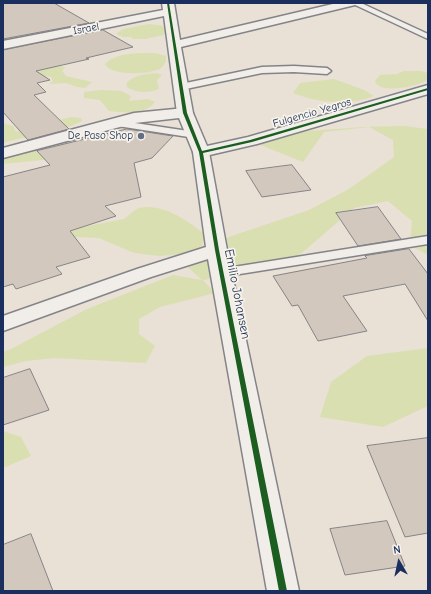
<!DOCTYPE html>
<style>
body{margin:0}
#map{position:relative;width:431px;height:594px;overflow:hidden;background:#e9e0d6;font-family:"Comic Neue",sans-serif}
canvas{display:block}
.frame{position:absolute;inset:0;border:4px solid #1b2f5e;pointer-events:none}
.north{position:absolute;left:379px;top:542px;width:40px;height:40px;-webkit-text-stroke:3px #f7f3e8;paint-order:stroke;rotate:351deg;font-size:11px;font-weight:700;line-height:16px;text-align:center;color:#1b2f5e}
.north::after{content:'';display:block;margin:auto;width:14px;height:18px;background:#1b2f5e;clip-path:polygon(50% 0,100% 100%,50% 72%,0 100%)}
</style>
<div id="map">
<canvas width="431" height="594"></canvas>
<div class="frame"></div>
<div class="north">N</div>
</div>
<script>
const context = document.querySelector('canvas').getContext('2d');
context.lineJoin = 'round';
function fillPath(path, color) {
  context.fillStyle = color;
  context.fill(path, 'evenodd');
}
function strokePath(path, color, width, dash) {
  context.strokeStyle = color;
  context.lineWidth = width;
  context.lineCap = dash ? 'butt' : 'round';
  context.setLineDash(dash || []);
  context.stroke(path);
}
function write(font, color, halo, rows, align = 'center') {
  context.font = font + ' "Comic Neue",sans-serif';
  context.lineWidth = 3.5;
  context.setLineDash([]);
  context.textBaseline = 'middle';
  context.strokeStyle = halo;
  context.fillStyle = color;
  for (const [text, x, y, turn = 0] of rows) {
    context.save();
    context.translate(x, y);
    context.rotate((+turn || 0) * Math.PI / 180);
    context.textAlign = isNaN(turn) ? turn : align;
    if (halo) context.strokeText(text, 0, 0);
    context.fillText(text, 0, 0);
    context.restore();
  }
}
fillPath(new Path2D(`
 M149 24 164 26 168 29 164 35 145 39H133L131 37H123L116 34 123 29Z
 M31 43 46 44 55 65 65 67 62 71 66 76 92 82 85 88 77 87 66 83 49 84 53 81 51 77 47 76 42 78 3 83V45Z
 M155 53 166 56V60C165 63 164 66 161 68 151 75 110 76 105 64 116 52 140 53 155 53Z
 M404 71H420L428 73V80C418 86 390 92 379 86 377 85 376 83 375 81L380 75 397 74Z
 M157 73 162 75 157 80 159 89C148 93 139 93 128 88L126 84C132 75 146 74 157 73Z
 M334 79 364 90 374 96C349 106 318 103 293 93L300 83Z
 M101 90 121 91 131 96 129 101 148 99 155 102C146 115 123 113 109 111L100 100 84 98V92Z
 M71 117 81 118 82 121C58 134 28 135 3 143V123L13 126 16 132 24 129Z
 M99 122 84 137 87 140 81 156 3 164V157Z
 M404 126 428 129V255L410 245 412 221 388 201 354 208 289 264 203 280 215 293 160 307 139 319V334L155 346 146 363 55 358 26 361 3 367V352L11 349 87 309 173 275 202 280 182 262 184 254 159 256 134 253 99 238 75 237 49 256 3 242 124 219C128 216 134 210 139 208 162 203 187 220 204 234L202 246 309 210 349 189 394 157 393 140 369 127 324 132 303 162 248 140 279 133 363 127Z
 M428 348V406L383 427 320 417 331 382 367 356Z
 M3 431 21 437 31 456 3 468Z`), '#dadfb1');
const building = new Path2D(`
 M3 3H54L89 23 3 39Z
 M103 30 133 47 86 58 89 59 36 71 50 80 37 83 46 92 34 95 69 129 28 140 3 112V50Z
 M127 129 173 136 152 158 134 163 141 197 105 206 116 216 70 231 90 257 56 267 62 274 16 289 13 284 3 287V177L50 165 37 151Z
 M292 165 311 190 262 197 246 171Z
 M378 207 401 239 358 246 336 213Z
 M409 249 428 274V321L405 284 343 296 367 331 318 341 298 305 292 306 273 276 367 258 365 256Z
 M30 369 49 410 3 425V378Z
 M428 438V533L405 537 367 446Z
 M387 521 405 566 345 575 330 529Z
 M31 534 53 591H3V545Z`);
fillPath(building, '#d3c8bd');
strokePath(building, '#848488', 1);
const lane = new Path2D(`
 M351 3H361L428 34V39Z
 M294 66 327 68 331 71 327 74 294 72 262 73 181 90 176 87 181 84 262 67Z
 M115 120 195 132 200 135 195 138 111 125 110 123Z
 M428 236V244L221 277 216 276 214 273 216 270 221 269Z`);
const street = new Path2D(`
 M162 3H174L180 40 337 3H357L355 5 181 47 193 113 190 116 185 118 180 116 177 113 164 16 3 49V41L163 10Z
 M201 147 207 148 209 152 227 250 299 591H267L208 259 151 277 3 331V316L137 269 206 247 193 152 195 148Z`);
const secondary = new Path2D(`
 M428 85V94L257 144 201 157 195 156 193 152 179 118 135 123 3 158V148L134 113 185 108 190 110 193 113 207 146 248 137Z`);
strokePath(lane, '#848488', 3);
strokePath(street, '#848488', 3);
strokePath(secondary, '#848488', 3);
fillPath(lane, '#f1eeea');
fillPath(street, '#f1eeea');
fillPath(secondary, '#f1eeea');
fillPath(new Path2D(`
 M167 3H169L187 113 202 151 250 140 428 88V90L252 142 203 153 219 250 287 591H279L215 250 199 152 183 113Z`), '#1b5e20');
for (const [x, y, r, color] of [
 [141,136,4,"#636d88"]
]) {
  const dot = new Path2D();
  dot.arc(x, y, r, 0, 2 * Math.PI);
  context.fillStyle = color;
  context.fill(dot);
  strokePath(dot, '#f7f3e8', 1.5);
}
write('11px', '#1b2f5e', '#f7f3e8', [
 ["Israel",86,29,-11],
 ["Fulgencio Yegros",312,113,-16]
]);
write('11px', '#1b2f5e', '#f7f3e8', [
 ["De Paso Shop",133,136]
], 'right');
write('13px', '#1b2f5e', '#f7f3e8', [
 ["Emilio Johansen",237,294,79]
]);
</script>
